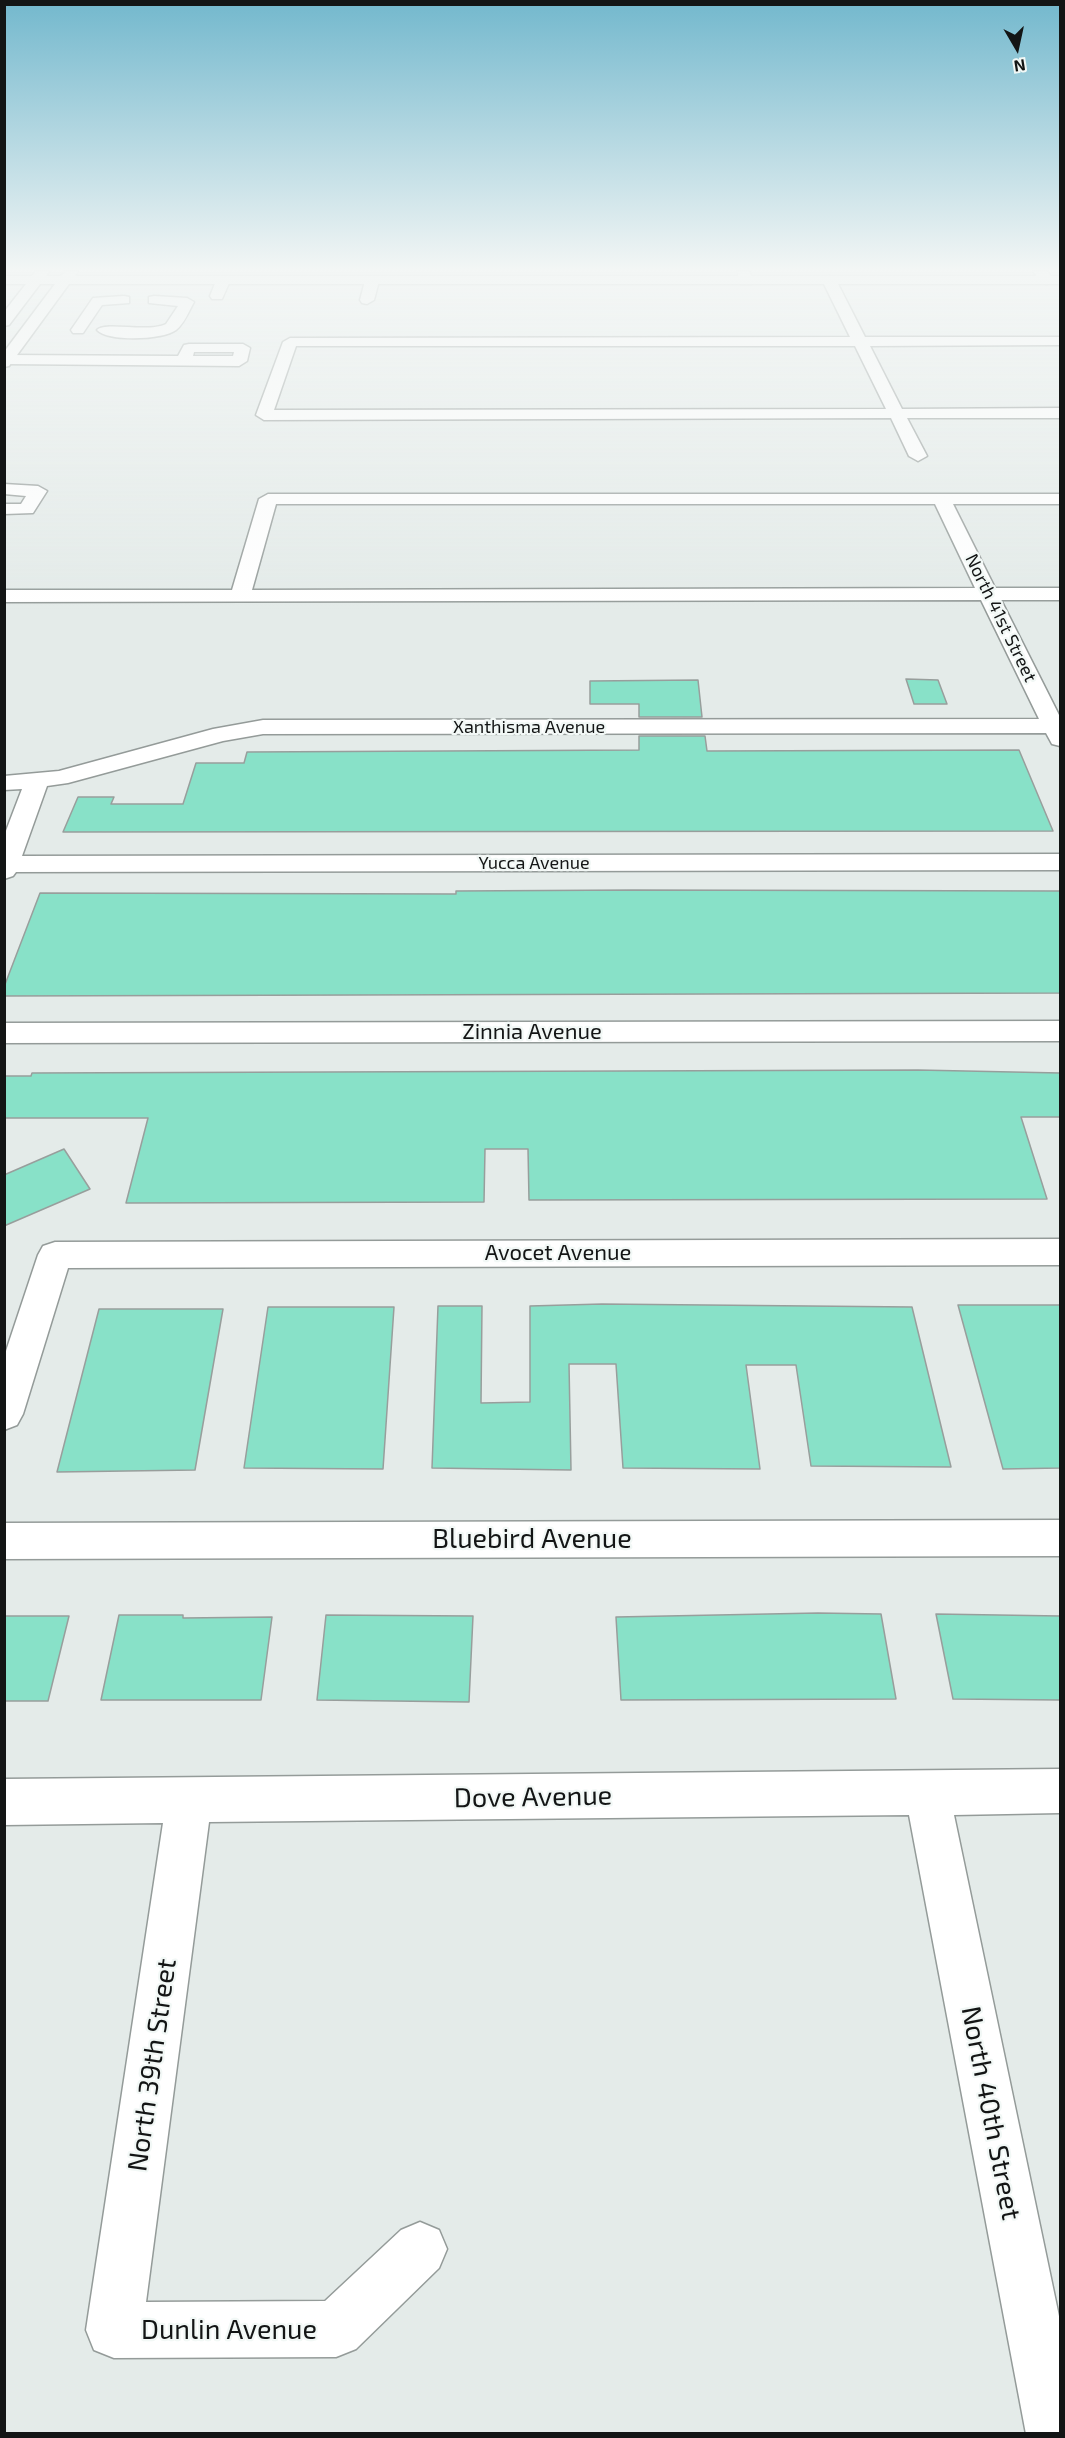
<!DOCTYPE html>
<style>
body{margin:0}
#map{position:relative;width:1065px;height:2438px;overflow:hidden;background:#e4ebe9;font-family:"Exo 2",sans-serif}
canvas{display:block}
.frame{position:absolute;inset:0;border:6px solid #131515;pointer-events:none}
.north{position:absolute;left:987px;top:18px;width:60px;height:60px;-webkit-text-stroke:4px #f2f8f6;paint-order:stroke;rotate:171deg;font-size:16px;font-weight:700;line-height:24px;text-align:center;color:#131515}
.north::after{content:'';display:block;margin:auto;width:21px;height:27px;background:#131515;clip-path:polygon(50% 0,100% 100%,50% 72%,0 100%)}
</style>
<div id="map">
<canvas width="1065" height="2438"></canvas>
<div class="frame"></div>
<div class="north">N</div>
</div>
<script>
const context = document.querySelector('canvas').getContext('2d');
context.lineJoin = 'round';
function fillPath(path, color) {
  context.fillStyle = color;
  context.fill(path, 'evenodd');
}
function strokePath(path, color, width, dash) {
  context.strokeStyle = color;
  context.lineWidth = width;
  context.lineCap = dash ? 'butt' : 'round';
  context.setLineDash(dash || []);
  context.stroke(path);
}
function write(font, color, halo, rows, align = 'center') {
  context.font = font + ' "Exo 2",sans-serif';
  context.lineWidth = 4.5;
  context.setLineDash([]);
  context.textBaseline = 'middle';
  context.strokeStyle = halo;
  context.fillStyle = color;
  for (const [text, x, y, turn = 0] of rows) {
    context.save();
    context.translate(x, y);
    context.rotate((+turn || 0) * Math.PI / 180);
    context.textAlign = isNaN(turn) ? turn : align;
    if (halo) context.strokeText(text, 0, 0);
    context.fillText(text, 0, 0);
    context.restore();
  }
}
const building = new Path2D(`
 M906 679 938 680 947 704H914Z
 M698 680 702 717H639V704H590V681Z
 M639 736H705L707 751 1019 750 1053 831 63 832 78 797H114L111 804H183L196 763H244L247 752 639 750Z
 M633 890 1060 891V993L4 996V987L40 893 456 894V891Z
 M918 1070 1060 1073V1117H1021L1047 1199 529 1200 528 1149H485L484 1202 126 1203 148 1118H4V1076H31L32 1073Z
 M64 1149 90 1189 4 1226V1175Z
 M602 1304 912 1307 951 1467 811 1466 796 1365H746L760 1469 623 1468 616 1364H569L571 1470 432 1468 438 1306H482L481 1403 530 1402V1306Z
 M958 1305H1060V1468L1003 1469Z
 M268 1307H394L383 1469 244 1468Z
 M99 1309H223L195 1470 57 1472Z
 M818 1613 881 1614 896 1699 621 1700 616 1617Z
 M936 1614 1060 1616V1700L953 1699Z
 M119 1615H183V1618L272 1617 261 1700H101Z
 M326 1615 473 1616 469 1702 317 1700Z
 M4 1616H69L48 1701H4Z`);
fillPath(building, '#88e1c8');
strokePath(building, '#989e9c', 1.5);
const minor = new Path2D(`
 M737 271H749L753 281 751 284H741Z
 M1033 271H1047L1054 280 1047 284 1042 283Z
 M829 276 836 280 865 337H1060V345L870 346 902 409 1060 408V418H907L927 456 918 461 909 456 891 418 264 420 256 415 283 342 290 338 850 337 822 280ZM296 346H855L886 409 274 410Z
 M223 277 230 281 222 299H212L210 296 216 281Z
 M372 277 379 281 374 300 367 304 362 303 360 300 365 281Z
 M124 296 129 297V303L102 305 83 333H73L71 330 93 298Z
 M154 296 187 298 194 302C189 311 184 324 176 330 163 340 108 342 97 330 105 321 148 333 166 324L178 306 149 303V297Z
 M189 344H243L250 348 247 361 239 366 4 364V356L7 355 178 356 184 345ZM194 352H234L233 356H193Z
 M4 484 38 486 47 491 33 513 4 514V504H21L26 496 4 494Z
 M268 494H1060V504H953L995 588H1060V600H1001L1060 717V746L1052 744 1046 733 263 734 223 741 68 783 47 786 22 856 1060 854V870L16 872 13 876 4 879V836L22 789 4 790V776L59 771 213 729 263 720 1039 719 981 600 4 602V590H232L259 499ZM276 504H935L975 588 252 590Z
 M1060 1021V1041L4 1043V1023Z
 M1060 1239V1265L68 1268 23 1414 17 1425 4 1430V1357L38 1255 43 1246 55 1242Z
 M1060 1520V1556L4 1559V1523Z
 M1060 1769V1813L954 1815 1060 2321V2434H1026L909 1815 209 1822 146 2302 325 2301 401 2230 420 2222 439 2230 447 2249 439 2268 356 2349 336 2357 114 2358 94 2350 86 2330 163 1823 4 1825V1779Z`);
const major = new Path2D(`
 M36 271H49L46 276H61L66 271H78L75 276H1060V284H69L9 366 4 367V352L55 284H40L9 325 4 326V312L26 284H4V276H32Z`);
strokePath(minor, '#949b99', 3);
strokePath(major, '#949b99', 3);
fillPath(minor, '#fff');
fillPath(major, '#fff');
const sky = context.createLinearGradient(0, 0, 0, 612);
sky.addColorStop(0, '#73b8cd');
sky.addColorStop(0.44, '#f3f6f5');
sky.addColorStop(1, '#f3f6f500');
context.fillStyle = sky;
context.fillRect(0, 0, 1065, 612);
write('18px', '#131515', '#f2f8f6', [
 ["North 41st Street",1001,618,64],
 ["Xanthisma Avenue",529,727],
 ["Yucca Avenue",534,863]
]);
write('22px', '#131515', '#f2f8f6', [
 ["Zinnia Avenue",532,1032],
 ["Avocet Avenue",558,1253]
]);
write('27px', '#131515', '#f2f8f6', [
 ["Bluebird Avenue",532,1539],
 ["Dove Avenue",533,1797,-1],
 ["North 39th Street",152,2065,-82],
 ["North 40th Street",991,2113,79],
 ["Dunlin Avenue",229,2330]
]);
</script>
